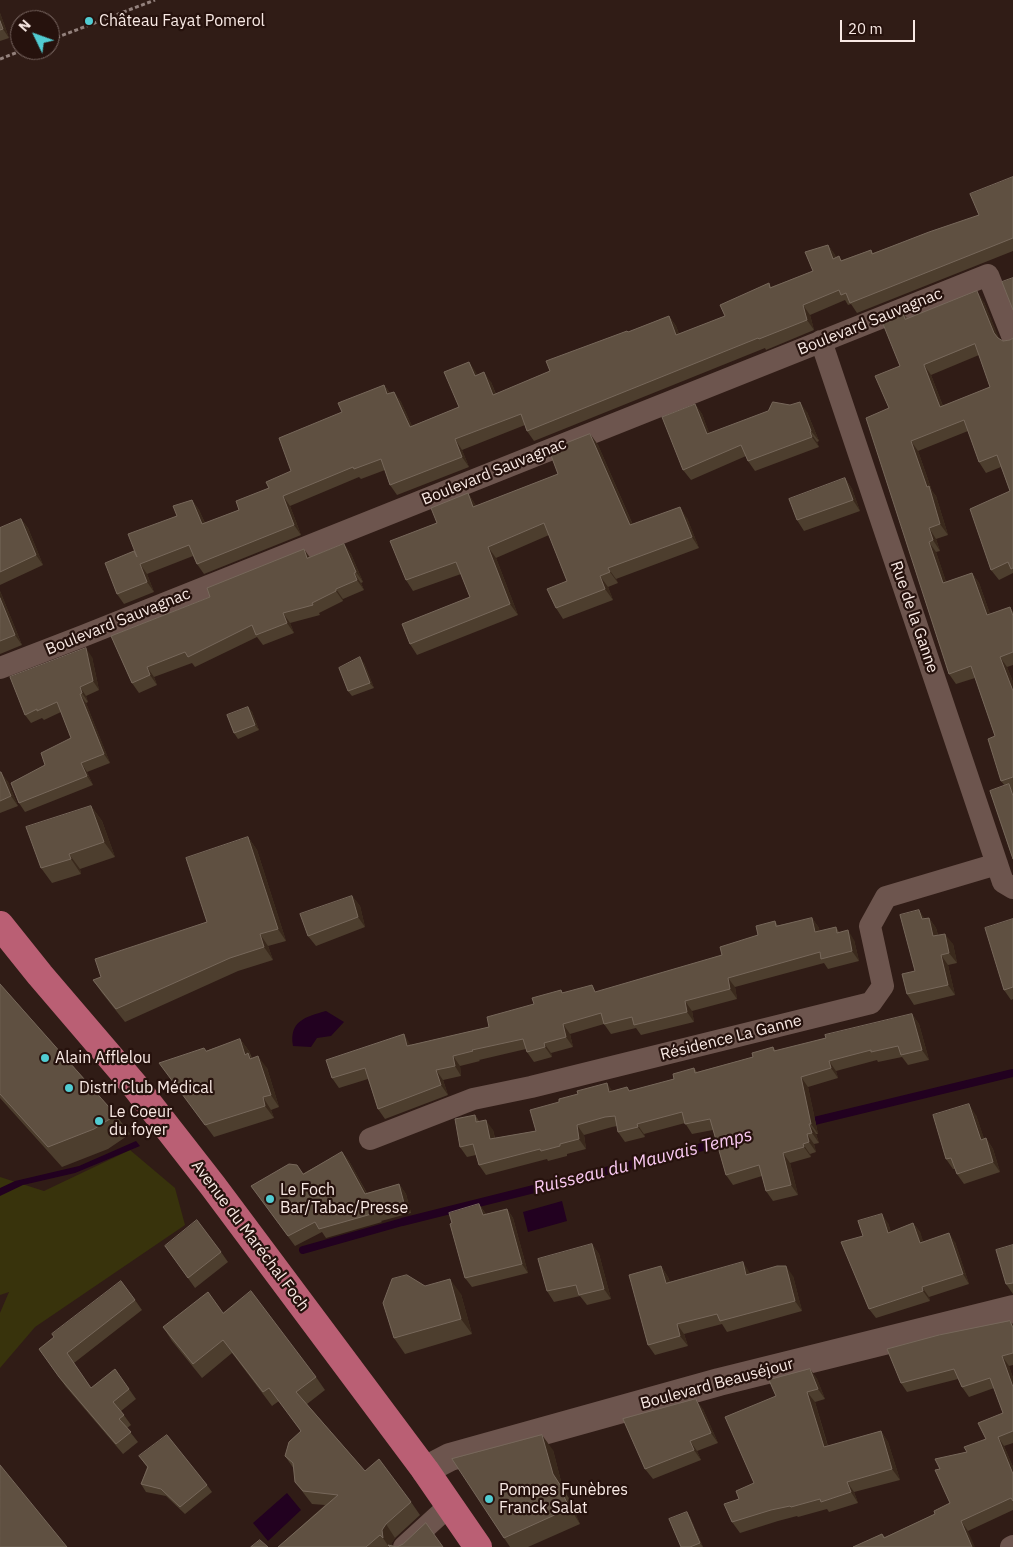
<!DOCTYPE html>
<meta charset="utf-8">
<style>
body{margin:0}
#map{position:relative;width:1013px;height:1547px;overflow:hidden;background:#301c16;font-family:"IBM Plex Sans",sans-serif}
canvas{display:block}
.north{position:absolute;left:10px;top:10px;width:50px;height:50px;box-sizing:border-box;background:#26120d;border:1px solid #7a6863;border-radius:50%;rotate:312deg;font-size:14px;font-weight:700;line-height:20px;text-align:center;color:#f8e9e4}
.north::after{content:'';display:block;margin:auto;width:18px;height:22px;background:#51ccd2;clip-path:polygon(50% 0,100% 100%,50% 72%,0 100%)}
.scale{position:absolute;left:840px;top:20px;width:75px;height:22px;box-sizing:border-box;border:2px solid #f8e9e4;border-top:0;padding-left:6px;font-size:15px;line-height:18px;white-space:nowrap;color:#f8e9e4;-webkit-text-stroke:4px #26120d;paint-order:stroke}
</style>
<div id="map">
<canvas width="1013" height="1547"></canvas>
<div class="north">N</div>
<div class="scale">20 m</div>
</div>
<script>
const context = document.querySelector('canvas').getContext('2d');
context.lineJoin = 'round';
function fillPath(path, color) {
  context.fillStyle = color;
  context.fill(path, 'evenodd');
}
function strokePath(path, color, width, dash) {
  context.strokeStyle = color;
  context.lineWidth = width;
  context.lineCap = dash ? 'butt' : 'round';
  context.setLineDash(dash || []);
  context.stroke(path);
}
function write(font, color, halo, rows, align = 'center') {
  context.font = font + ' "IBM Plex Sans",sans-serif';
  context.lineWidth = 4.5;
  context.setLineDash([]);
  context.textBaseline = 'middle';
  context.strokeStyle = halo;
  context.fillStyle = color;
  for (const [text, x, y, turn = 0] of rows) {
    context.save();
    context.translate(x, y);
    context.rotate((+turn || 0) * Math.PI / 180);
    context.textAlign = isNaN(turn) ? turn : align;
    if (halo) context.strokeText(text, 0, 0);
    context.fillText(text, 0, 0);
    context.restore();
  }
}
fillPath(new Path2D(`
 M130 1150 175 1188 185 1225 35 1327 0 1368V1313L9 1292 0 1295V1177L44 1191Z`), '#38330c');
fillPath(new Path2D(`
 M326 1011 344 1022 331 1036 317 1038 311 1047 293 1046C289 1021 305 1017 326 1011Z
 M136 1141 140 1146 75 1173 23 1185 0 1196V1188L15 1181 79 1166Z
 M562 1201 567 1221 528 1232 523 1212Z
 M287 1493 301 1510 268 1541 253 1523Z`), '#220120');
strokePath(new Path2D(`
 M806 1123 1013 1073
 M303 1250 402 1222 726 1141`), '#220120', 8);
strokePath(new Path2D(`
 M50 40 155 0
 M0 59 23 50`), '#93817c', 3, [4, 2.5]);
strokePath(new Path2D(`
 M821 341 1003 882 1013 888
 M0 668 83 636 988 275 1013 338
 M370 1139 473 1099 531 1087 871 1003 883 986 870 926 886 897 997 864
 M404 1547 450 1505
 M1011 1547 1013 1546`), '#6d554e', 22);
strokePath(new Path2D(`
 M425 1470 450 1457 719 1382 1013 1309`), '#6d554e', 28);
strokePath(new Path2D(`
 M0 925 40 975 135 1086 213 1186 425 1470 478 1547`), '#ba5f74', 28);
fillPath(new Path2D(`
 M0 13 9 38 0 41Z
 M1013 177V251L857 313 851 304 848 305 845 300 810 315 814 330 766 350 765 348 534 441 527 431 525 425 462 450 469 467 397 495 390 485 385 470 361 479 359 477 290 506 301 535 204 574 197 564 193 556 147 574 154 592 124 604 117 594 134 551 177 516 192 500 199 510 205 523 239 510 291 471 342 412 384 385 390 393 394 392 401 402 412 426 459 407 469 362 477 375 491 382 496 394 550 371 628 332 669 316 676 326 679 334 725 316 769 283 771 287 813 271 828 245 835 255 836 258 842 260 871 250 873 253 979 215Z
 M984 302 999 339 1003 341 1010 340 1013 338V573L999 580 991 570 1010 491 1001 467 986 473 979 462 968 431 918 451 932 491 936 496 948 535 936 539 940 551 936 552 946 582 972 573 979 583 990 614 1010 607 1013 612V665L1007 667 1013 682V860L990 791 1005 786 1001 781 995 736 975 678 956 684 949 674 889 408 900 366 902 311 907 318ZM979 355 990 387 943 406 931 375Z
 M695 404 702 414 709 433 807 412 819 441 817 442 819 447 755 471 748 461 746 456 691 480 683 470Z
 M590 434 598 445 633 525 687 518 699 548 616 579 618 583 608 587 613 600 563 619 556 608 567 581 549 535 496 558 518 615 417 655 410 644 470 597 461 574 413 591 406 580 437 523 468 493 476 506 558 474Z
 M845 478 852 489 860 511 804 531 797 520Z
 M21 519 28 528 43 565 0 585V528Z
 M344 544 351 554 363 582 361 583 364 590 343 599V601L319 613 320 615 290 623 294 633 263 645 257 637 195 667 192 663 154 677 157 685 139 693 132 683 111 636Z
 M0 591 22 645 0 654Z
 M92 657 99 690 86 696 88 702 86 703 110 763 87 772 93 785 25 812 19 803 45 765 71 738 61 712 44 720 42 718 31 723 25 715Z
 M364 663 374 688 352 696 348 691Z
 M248 707 252 712 259 730 238 739 234 733Z
 M0 772 8 782 18 806 0 813Z
 M91 806 102 821 115 857 80 869 81 874 52 883 41 868Z
 M248 837 257 850 286 941 268 946 273 960 238 971 125 1022 102 993 93 980 101 977 207 922Z
 M352 896 360 906 365 927 316 946 308 936Z
 M812 918 819 928V931L836 927 839 932 854 940 859 961 828 969 824 963 735 987 737 999 692 1011 694 1022 641 1035 636 1028 611 1034 604 1024 570 1034 573 1047 551 1053 552 1057 534 1062 527 1052 526 1049 479 1060 480 1061 460 1066 461 1076 443 1080 448 1095 385 1119 378 1109 368 1079 339 1088 332 1078 410 1044 411 1045 489 1027 561 990 563 993 597 992 722 955 758 935 775 921 778 926Z
 M925 918H929L936 928 938 935 953 944 957 963 948 965 955 995 914 1005 907 994 915 971Z
 M1013 919V999L1011 1000 1004 990Z
 M0 984 116 1115 130 1134 108 1149 62 1167 0 1098Z
 M912 1014 919 1024 929 1060 908 1065 902 1057 878 1062 877 1060 836 1071 838 1078 808 1087 818 1134H816L819 1143 814 1144 816 1152 810 1154 811 1157 790 1163 798 1195 773 1201 766 1191 762 1176 733 1185 726 1175 713 1130 692 1134 685 1123 644 1134 645 1137 625 1142 618 1132 617 1126 612 1127 584 1135 586 1149 567 1154V1156L548 1161 547 1159 486 1175 479 1165 476 1155 467 1157 460 1147 475 1115 479 1121 493 1130 495 1138 536 1131 612 1091H630L674 1079 694 1068 697 1072 753 1057 773 1047 776 1051 826 1038Z
 M240 1039 249 1051 252 1058 267 1068 279 1107 271 1110 274 1118 214 1137 159 1063 206 1051Z
 M976 1115 984 1139 986 1138 993 1149 1000 1172 964 1184 957 1174 955 1169H953L946 1159Z
 M342 1152 349 1161 367 1193 399 1184 406 1194 411 1213 381 1221 382 1222 326 1238 322 1232 295 1246 251 1186 304 1173Z
 M479 1204 486 1214 507 1209 513 1218 528 1273 472 1287 465 1278Z
 M888 1223 891 1232 913 1223 920 1232 923 1242H955L969 1284 929 1297 930 1301 876 1318 869 1309 863 1236Z
 M592 1244 599 1254 611 1299 587 1305 580 1296 554 1302 547 1291Z
 M1013 1245V1294L1006 1284Z
 M165 1246 221 1252 228 1262 195 1288Z
 M661 1266 668 1277 670 1282 750 1273 751 1274 793 1276 802 1311 727 1332 722 1324 684 1334 688 1346 655 1355 648 1345Z
 M425 1286 461 1294 472 1334 405 1354 394 1338Z
 M135 1300 142 1310 74 1363 91 1388 129 1389 136 1399 121 1411 131 1425 127 1428 138 1442 123 1454 66 1387 39 1349Z
 M223 1313 316 1377 325 1390 307 1404 365 1471 411 1502 420 1515 395 1538 391 1544 392 1545 397 1547H443H278L325 1505 312 1504 305 1495 295 1482 294 1469 285 1456 301 1431 279 1401 272 1406 232 1353 202 1378 172 1341 163 1327Z
 M1010 1321 1013 1325V1365L1009 1366 1013 1378V1443L1004 1446 1013 1467V1510L968 1531 853 1547 882 1534 885 1537 935 1514 950 1503 940 1469 986 1439 1003 1413 994 1388 969 1397 962 1387 958 1379 907 1392 901 1383Z
 M810 1369 817 1379 825 1399 815 1402 828 1446 881 1431 888 1442 900 1480 854 1492 858 1503 829 1512 827 1509 798 1517 797 1516 778 1521 740 1533 732 1522 739 1499 754 1483 776 1396Z
 M703 1409 718 1443 697 1451 701 1460 653 1479 645 1469Z
 M553 1450 563 1489 576 1509 574 1510 580 1524 528 1547H510L504 1538Z
 M139 1456 207 1485 212 1492 185 1514 166 1496 146 1492 141 1484 147 1467Z
 M690 1517 703 1547H681Z`), '#4d3e2e');
fillPath(new Path2D(`
 M0 13 9 38 3 29 0 21Z
 M828 245 835 255 840 269 833 259Z
 M977 291 984 302 1001 343 994 333Z
 M803 305 810 315 814 330 807 320Z
 M669 316 676 326 683 345 676 335Z
 M469 362 476 372 482 386 475 376Z
 M924 365 931 375 947 417 940 407Z
 M484 372 491 382 500 405 493 395Z
 M384 385 391 395 387 394Z
 M394 392 401 402 417 437 410 427Z
 M800 402 807 412 819 441 811 431Z
 M695 404 702 414 714 445 707 434Z
 M810 432 817 442 819 447 812 437Z
 M590 434 598 445 638 537 630 525Z
 M455 439 462 450 469 467 462 457Z
 M911 441 918 451 932 491 936 496 948 535 940 524Z
 M845 478 852 489 860 511 853 500Z
 M468 493 475 504 481 518 473 507Z
 M283 496 290 506 301 535 294 525Z
 M192 500 199 510 210 534 202 524Z
 M680 507 687 518 699 548 692 537Z
 M21 519 28 528 43 565 36 555Z
 M929 528 936 539 940 551 933 540Z
 M929 542 936 552 950 593 943 583Z
 M344 544 351 554 363 582 356 572Z
 M488 547 496 558 518 615 510 604Z
 M304 549 311 559 307 558Z
 M140 564 147 574 154 592 147 582Z
 M608 568 616 579 618 583 610 572Z
 M354 573 361 583 364 590 357 580Z
 M972 573 979 583 994 625 987 615Z
 M600 576 608 587 613 600 605 589Z
 M336 589 343 599V601L336 591Z
 M0 591 22 645 15 635 0 598Z
 M283 613 290 623 294 633 287 623Z
 M86 648 92 657 99 690 93 681Z
 M360 657 364 663 374 688 370 683Z
 M1000 657 1007 667 1013 682V691Z
 M147 667 154 677 157 685 150 675Z
 M80 687 86 696 88 702 82 693Z
 M80 694 86 703 110 763 104 754Z
 M248 707 252 712 259 730 255 725Z
 M81 763 87 772 93 785 87 776Z
 M1 772 8 782 18 806 11 796Z
 M91 806 102 821 115 857 104 842Z
 M248 837 257 850 286 941 278 929Z
 M69 854 80 869 81 874 71 859Z
 M352 896 360 906 365 927 358 917Z
 M919 910 926 920 922 919Z
 M812 918 819 928 822 941 815 932Z
 M929 918 936 928 941 946 933 936Z
 M848 930 854 940 859 961 852 951Z
 M260 934 268 946 273 960 264 947Z
 M945 934 953 944 957 963 949 953Z
 M941 955 948 965 955 995 948 985Z
 M728 978 735 987 737 999 730 989Z
 M685 1001 692 1011 694 1022 687 1012Z
 M912 1014 919 1024 929 1060 922 1050Z
 M563 1024 570 1034 573 1047 566 1037Z
 M404 1034 410 1044 414 1056 407 1046Z
 M240 1039 249 1051 250 1056 257 1065 245 1055Z
 M544 1043 551 1053 552 1057 545 1047Z
 M258 1056 267 1068 279 1107 271 1095Z
 M453 1056 460 1066 461 1076 455 1066Z
 M829 1061 836 1071 838 1078 831 1068Z
 M436 1070 443 1080 448 1095 441 1085Z
 M801 1077 808 1087 818 1134 811 1124Z
 M607 1083 614 1093 609 1092Z
 M263 1097 271 1110 274 1118 265 1106Z
 M969 1104 976 1115 988 1150 981 1140Z
 M486 1120 493 1130 497 1149 490 1139Z
 M637 1124 644 1134 645 1137 638 1127Z
 M809 1124 816 1134 819 1143 812 1133Z
 M577 1125 584 1135 586 1149 579 1139Z
 M807 1134 814 1144 816 1152 809 1142Z
 M986 1138 993 1149 1000 1172 993 1162Z
 M803 1144 810 1154 811 1157 804 1147Z
 M342 1152 349 1161 372 1203 365 1194Z
 M783 1153 790 1163 798 1195 791 1185Z
 M399 1184 406 1194 411 1213 404 1203Z
 M479 1204 485 1213 489 1224 483 1215Z
 M507 1209 513 1218 528 1273 522 1264Z
 M882 1214 888 1223 894 1242 888 1233Z
 M913 1223 920 1232 927 1252 920 1243Z
 M949 1233 955 1242 969 1284 963 1274Z
 M592 1244 599 1254 611 1299 604 1289Z
 M743 1262 750 1273 754 1286 746 1275Z
 M661 1266 668 1277 673 1293 666 1283Z
 M786 1266 793 1276 802 1311 795 1301Z
 M450 1279 461 1294 472 1334 461 1319Z
 M922 1287 929 1297 930 1301 923 1291Z
 M677 1324 684 1334 688 1346 680 1336Z
 M1002 1356 1009 1366 1013 1378V1387Z
 M810 1369 817 1379 825 1399 818 1389Z
 M807 1392 815 1402 831 1458 824 1447Z
 M696 1399 703 1409 718 1443 711 1433Z
 M881 1431 888 1442 900 1480 892 1469Z
 M542 1435 553 1450 563 1489 576 1509 553 1474Z
 M998 1437 1004 1446 1013 1467V1474Z
 M690 1441 697 1451 701 1460 694 1450Z
 M847 1482 854 1492 858 1503 851 1492Z
 M563 1495 574 1510 580 1524 570 1508Z
 M687 1512 690 1517 703 1547 700 1543Z
 M961 1521 968 1531 975 1547H972Z
 M386 1524 395 1538 391 1544 392 1547H389L383 1538 382 1530Z`), '#3a291c');
const building = new Path2D(`
 M0 21 3 29 0 30Z
 M1013 177V238L850 303 846 293 841 295 839 290 803 305 807 320 759 339 758 338 527 431 521 414 455 439 462 457 390 485 381 459 354 469 353 467 283 496 294 525 197 564 189 545 140 564 147 582 117 594 105 563 134 551 137 557 128 534 177 516 173 506 192 500 202 524 239 510 236 501 269 488 266 482 291 471 279 438 342 412 338 403 384 385 387 394 394 392 410 427 459 407 444 372 469 362 475 376 484 372 493 395 550 371 546 361 627 331 628 332 669 316 676 335 725 316 720 305 769 283 770 288 813 271 805 252 828 245 833 259 839 256 841 261 871 250 872 254 929 232 979 215 970 194Z
 M1013 278V310L1002 282Z
 M977 291 994 333 998 338 1003 341 1010 340 1013 338V568L1011 569 1008 562 991 570 970 509 1010 491 997 455 979 462 964 420 911 441 927 487 929 486 940 524 929 528 933 540 929 542 943 583 972 573 987 615 1010 607 1013 616V652L1000 657 1013 691V777L1001 781 988 739 995 736 971 666 949 674 866 418 889 408 875 376 900 366 881 319 902 311 905 319ZM975 344 990 387 940 407 924 365Z
 M773 402 790 405 800 402 811 431 810 432 812 437 748 461 741 445 683 470 662 417 695 404 707 434 768 411Z
 M590 434 630 525 680 507 692 537 608 568 610 572 600 576 605 589 556 608 547 589 567 581 544 523 488 547 510 604 410 644 402 624 470 597 456 562 406 580 390 541 437 523 431 508 468 493 473 507 558 474 549 450Z
 M845 478 853 500 797 520 789 499Z
 M21 519 36 555 0 572V528Z
 M344 544 356 572 354 573 357 580 336 589V591L312 603 313 605 283 613 287 623 256 635 252 625 188 657 185 652 147 667 150 675 132 683 111 636 210 597 207 588 304 549 307 558Z
 M0 598 15 635 0 641Z
 M86 648 93 681 80 687 82 693 80 694 104 754 81 763 87 776 19 803 11 783 45 765 41 753 71 738 57 702 37 711V709L25 715 10 677Z
 M360 657 370 683 348 691 339 668Z
 M248 707 255 725 234 733 227 715Z
 M0 772H1L11 796 0 801Z
 M1009 784 1013 796V859L990 791Z
 M91 806 104 842 69 854 71 859 41 868 26 827Z
 M248 837 278 929 260 934 264 947 230 958 116 1009 93 980 101 977 95 959 207 922 186 858Z
 M352 896 358 917 308 936 300 914Z
 M919 910 922 919 929 918 933 936 945 934 949 953 941 955 948 985 907 994 902 974 915 971 900 915Z
 M812 918 815 932 836 927 837 933 848 930 852 951 821 959 820 952 728 978 730 989 685 1001 687 1012 634 1025 632 1017 604 1024 601 1013 563 1024 566 1037 544 1043 545 1047 527 1052 523 1039 472 1050 473 1051 453 1056 455 1066 436 1070 441 1085 378 1109 365 1068 332 1078 326 1060 404 1034 407 1046 489 1027 487 1017 534 1004 532 998 561 990 562 993 592 985 595 992 722 955 720 947 758 935 756 926 775 921 776 926Z
 M1013 919V987L1004 990 985 928Z
 M0 984 116 1115 94 1129 48 1147 0 1094Z
 M912 1014 922 1050 901 1055 898 1046 871 1052V1050L829 1061 831 1068 801 1077 811 1124H809L812 1133 807 1134 809 1142 803 1144 804 1147 783 1153 791 1185 766 1191 759 1165 726 1175 710 1119 685 1124 682 1112 637 1124 638 1127 618 1132 615 1116 605 1117 577 1125 579 1139 560 1144V1146L541 1151 540 1149 479 1165 473 1144 460 1147 455 1119 475 1115 476 1122 486 1120 490 1139 536 1131 530 1110 559 1102V1099L578 1094 577 1091 607 1083 609 1092 627 1087 629 1091 674 1079 673 1074 694 1068 695 1073 753 1057 752 1053 773 1047 774 1051 826 1038 825 1035Z
 M240 1039 245 1055 248 1053 250 1059 258 1056 271 1095 263 1097 265 1106 205 1125 159 1063 204 1048 206 1051Z
 M969 1104 981 1140 986 1138 993 1162 957 1174 951 1158 946 1159 933 1115Z
 M342 1152 365 1194 399 1184 404 1203 374 1211 375 1213 319 1229 315 1222 288 1236 251 1186 289 1164 297 1165 303 1174Z
 M479 1204 483 1215 507 1209 522 1264 465 1278 450 1224 452 1223 449 1213Z
 M882 1214 888 1233 913 1223 920 1243 949 1233 963 1274 922 1287 923 1291 869 1309 841 1242 863 1236 858 1221Z
 M197 1220 221 1252 188 1278 165 1246Z
 M592 1244 604 1289 579 1295 576 1285 547 1291 538 1259Z
 M1013 1245V1283L1006 1284 996 1250Z
 M743 1262 746 1275 777 1266H786L795 1301 720 1321 717 1314 677 1324 680 1336 648 1345 629 1275 661 1266 666 1283Z
 M407 1275 425 1286 450 1279 461 1319 394 1338 383 1303 392 1279Z
 M121 1281 135 1300 67 1353 91 1388 115 1369 129 1389 113 1402 124 1415 119 1419 131 1432 116 1444 59 1377 39 1349 54 1337 52 1334Z
 M251 1291 316 1377 296 1392 365 1471 379 1459 411 1502 386 1524 382 1530 383 1538 380 1535 366 1547H278L338 1495 303 1491 295 1482 293 1463 285 1456 289 1442 301 1431 269 1388 263 1392 223 1340 193 1364 163 1327 208 1292 223 1313Z
 M1010 1321 1013 1328V1353L1002 1356 1013 1387V1431L998 1437 1013 1474V1501L1011 1498 961 1521 972 1547H853L882 1534 884 1538 935 1514 934 1511 950 1503 935 1470 940 1469 935 1459 967 1452 964 1447 986 1439 978 1423 1003 1413 990 1378 962 1387 954 1369 901 1383 887 1349 939 1335Z
 M810 1369 818 1389 807 1392 824 1447 881 1431 892 1469 847 1482 851 1492 821 1502 820 1499 791 1507 790 1506 771 1510 732 1522 724 1504 739 1499 736 1491 754 1483 725 1417 776 1396 769 1380Z
 M696 1399 711 1433 690 1441 694 1450 645 1469 623 1419Z
 M167 1435 207 1485 180 1507 161 1489 141 1484 148 1467 139 1456Z
 M542 1435 553 1474 566 1494 563 1495 570 1508 504 1538 452 1459Z
 M0 1465 67 1547H0Z
 M687 1512 700 1543 690 1547H681L669 1519Z
 M426 1523 443 1547H390L388 1545 397 1547 403 1544Z
 M260 1540 268 1547H251Z`);
fillPath(building, '#5f5041');
strokePath(building, '#77685b', 1);
for (const [x, y, r, color] of [
 [89,21,5,"#51ccd2"],
 [45,1058,5,"#51ccd2"],
 [69,1088,5,"#51ccd2"],
 [99,1121,5,"#51ccd2"],
 [270,1199,5,"#51ccd2"],
 [489,1499,5,"#51ccd2"]
]) {
  const dot = new Path2D();
  dot.arc(x, y, r, 0, 2 * Math.PI);
  context.fillStyle = color;
  context.fill(dot);
  strokePath(dot, '#26120d', 2);
}
write('16px', '#f8e9e4', '#26120d', [
 ["Château Fayat Pomerol",99,21],
 ["Alain Afflelou",55,1058],
 ["Distri Club Médical",79,1088],
 ["Le Coeur",109,1112],
 ["du foyer",109,1130],
 ["Le Foch",280,1190],
 ["Bar/Tabac/Presse",280,1208],
 ["Pompes Funèbres",499,1490],
 ["Franck Salat",499,1508]
], 'left');
write('16px', '#f8e9e4', '#26120d', [
 ["Boulevard Sauvagnac",870,322,-22],
 ["Boulevard Sauvagnac",494,472,-22],
 ["Rue de la Ganne",914,617,71],
 ["Boulevard Sauvagnac",118,622,-22],
 ["Résidence La Ganne",731,1038,-14],
 ["Avenue du Maréchal Foch",250,1236,53],
 ["Boulevard Beauséjour",717,1384,-15]
]);
write('italic 18px', '#fbcaf3', '#26120d', [
 ["Ruisseau du Mauvais Temps",643,1162,-14]
]);
</script>
